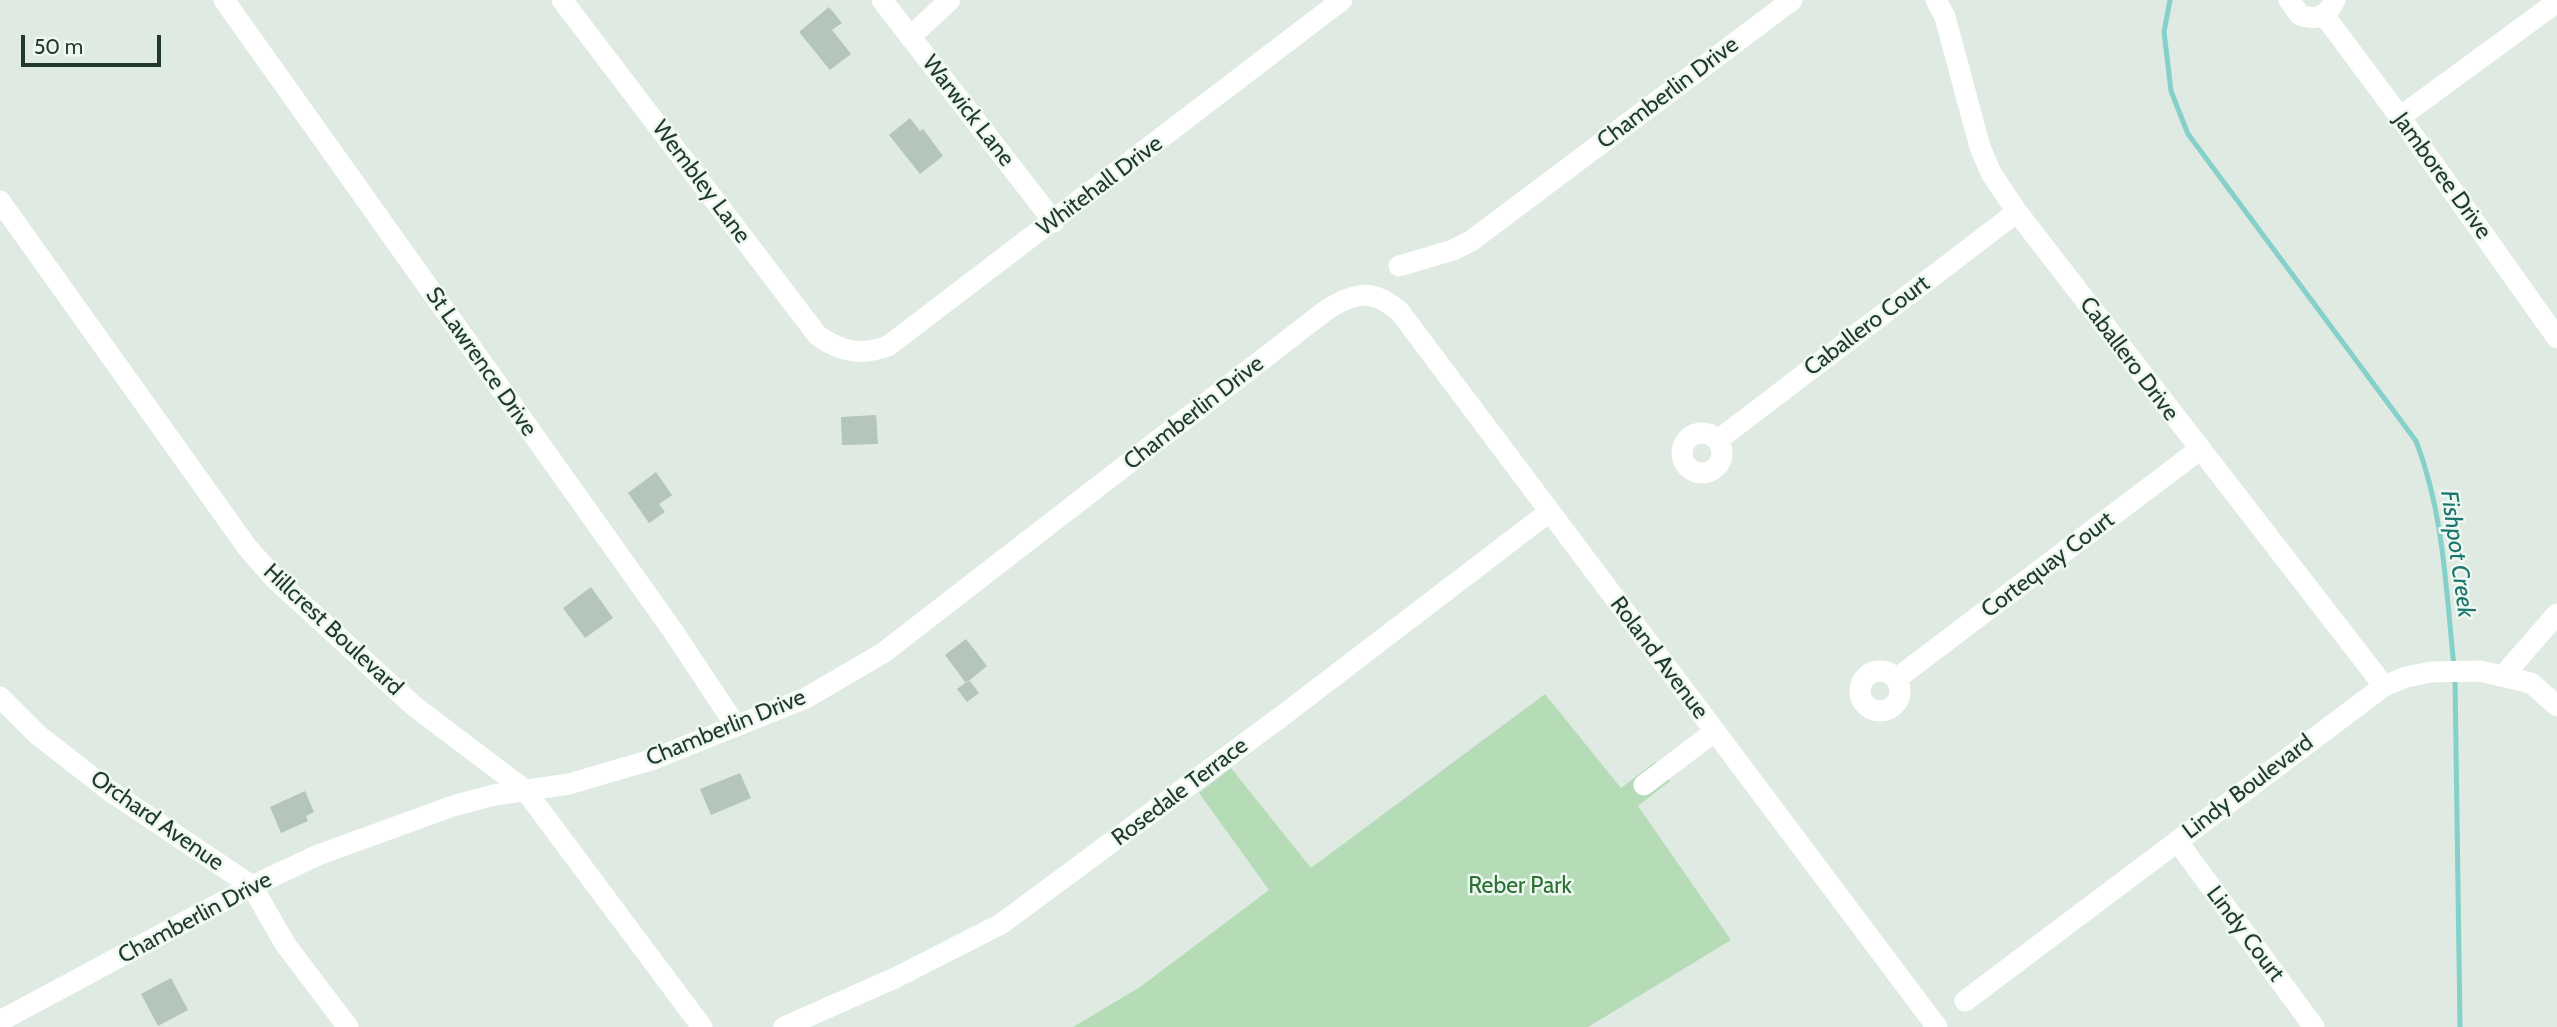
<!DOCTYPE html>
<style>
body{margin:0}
#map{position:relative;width:2557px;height:1027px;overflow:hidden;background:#deeae2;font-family:Cabin,sans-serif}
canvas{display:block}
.scale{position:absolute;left:21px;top:35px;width:140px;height:32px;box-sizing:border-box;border:4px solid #1f3a2c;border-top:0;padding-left:9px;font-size:21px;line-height:24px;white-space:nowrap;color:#1f3a2c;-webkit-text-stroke:5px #eef7f0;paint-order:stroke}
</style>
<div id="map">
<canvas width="2557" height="1027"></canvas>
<div class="scale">50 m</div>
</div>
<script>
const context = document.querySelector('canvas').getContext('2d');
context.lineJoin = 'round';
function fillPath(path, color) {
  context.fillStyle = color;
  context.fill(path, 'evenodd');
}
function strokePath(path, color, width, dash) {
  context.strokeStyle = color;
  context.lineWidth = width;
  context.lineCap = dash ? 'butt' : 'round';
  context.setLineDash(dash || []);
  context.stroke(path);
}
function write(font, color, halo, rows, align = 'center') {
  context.font = font + ' Cabin,sans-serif';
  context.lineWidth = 5;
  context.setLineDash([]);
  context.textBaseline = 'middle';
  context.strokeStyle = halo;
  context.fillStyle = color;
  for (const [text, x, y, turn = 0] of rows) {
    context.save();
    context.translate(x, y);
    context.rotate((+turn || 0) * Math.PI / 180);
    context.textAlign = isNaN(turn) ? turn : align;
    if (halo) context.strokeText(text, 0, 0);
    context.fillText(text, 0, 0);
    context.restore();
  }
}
fillPath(new Path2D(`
 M1545 694 1621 788 1655 762 1670 781 1638 806 1731 940 1588 1027H1073L1140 987 1269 890 1199 793 1231 768 1311 868Z`), '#b6dcb7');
strokePath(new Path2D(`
 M2170 0 2164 32 2171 91 2188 134 2416 441C2444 513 2446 591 2454 667
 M2455 677 2460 1027`), '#85d0c9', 5);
fillPath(new Path2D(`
 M829 7 842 23 832 30 851 54 830 70 799 32Z
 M910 118 920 131 923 129 943 156 920 174 889 135Z
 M876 415 878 444 842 445 841 417Z
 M656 472 672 495 659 504 665 512 649 523 628 493Z
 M591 587 613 618 585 638 563 608Z
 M966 639 987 666 966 683 945 655Z
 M969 680 979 693 967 702 957 689Z
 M740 773 751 798 711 815 700 789Z
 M305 791 314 812 306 816 308 821 281 833 270 807Z
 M171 978 188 1010 158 1026 141 994Z`), '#b4c5ba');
strokePath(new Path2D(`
 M224 0 673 631 736 726
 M562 0 818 336C842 352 861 356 888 346L1342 0
 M882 0 1054 222
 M1936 0 1945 17 1980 147 1991 173 2017 212 2384 686
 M2289 0 2300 15C2316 21 2328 16 2335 0
 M2324 15 2400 117 2557 338
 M910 37 950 0
 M2400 117 2557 2
 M0 201 247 547 275 579 414 706 525 790 702 1027
 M1399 266 1453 250 1471 241 1792 0
 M1682 453a20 20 0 1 1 40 0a20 20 0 1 1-40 0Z
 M1718 440 2017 212
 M1860 691a20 20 0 1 1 40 0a20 20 0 1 1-40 0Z
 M2503 676 2557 614
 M1896 679 2199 450
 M0 697 38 735 110 791 252 886 285 944 348 1027
 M1644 785 1714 732
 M2177 841 2314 1027
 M1965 1001 2384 686 2406 677 2431 672 2480 671 2531 683 2557 706
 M0 1021 252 886 318 855 453 806 494 795 569 784 651 760 806 698 883 653 1325 311C1354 292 1373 288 1400 312L1937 1027
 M784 1027 895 978 1001 924 1282 716 1549 512`), '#fff', 21);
write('23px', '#1f3a2c', '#eef7f0', [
 ["Chamberlin Drive",1668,93,-37],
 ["Warwick Lane",968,111,52],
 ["Jamboree Drive",2442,176,54],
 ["Wembley Lane",701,182,53],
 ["Whitehall Drive",1100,186,-37],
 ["Caballero Court",1867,326,-37],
 ["Caballero Drive",2129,359,53],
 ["St Lawrence Drive",481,362,55],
 ["Chamberlin Drive",1194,413,-38],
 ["Cortequay Court",2048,565,-37],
 ["Hillcrest Boulevard",333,630,43],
 ["Roland Avenue",1659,658,53],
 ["Chamberlin Drive",726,728,-22],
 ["Lindy Boulevard",2248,787,-37],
 ["Rosedale Terrace",1180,792,-37],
 ["Orchard Avenue",157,821,35],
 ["Chamberlin Drive",195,918,-28],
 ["Lindy Court",2245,934,53]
]);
write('23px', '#2a7133', '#eef7f0', [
 ["Reber Park",1520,886]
]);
write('italic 24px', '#1a756e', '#eef7f0', [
 ["Fishpot Creek",2457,554,82]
]);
</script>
